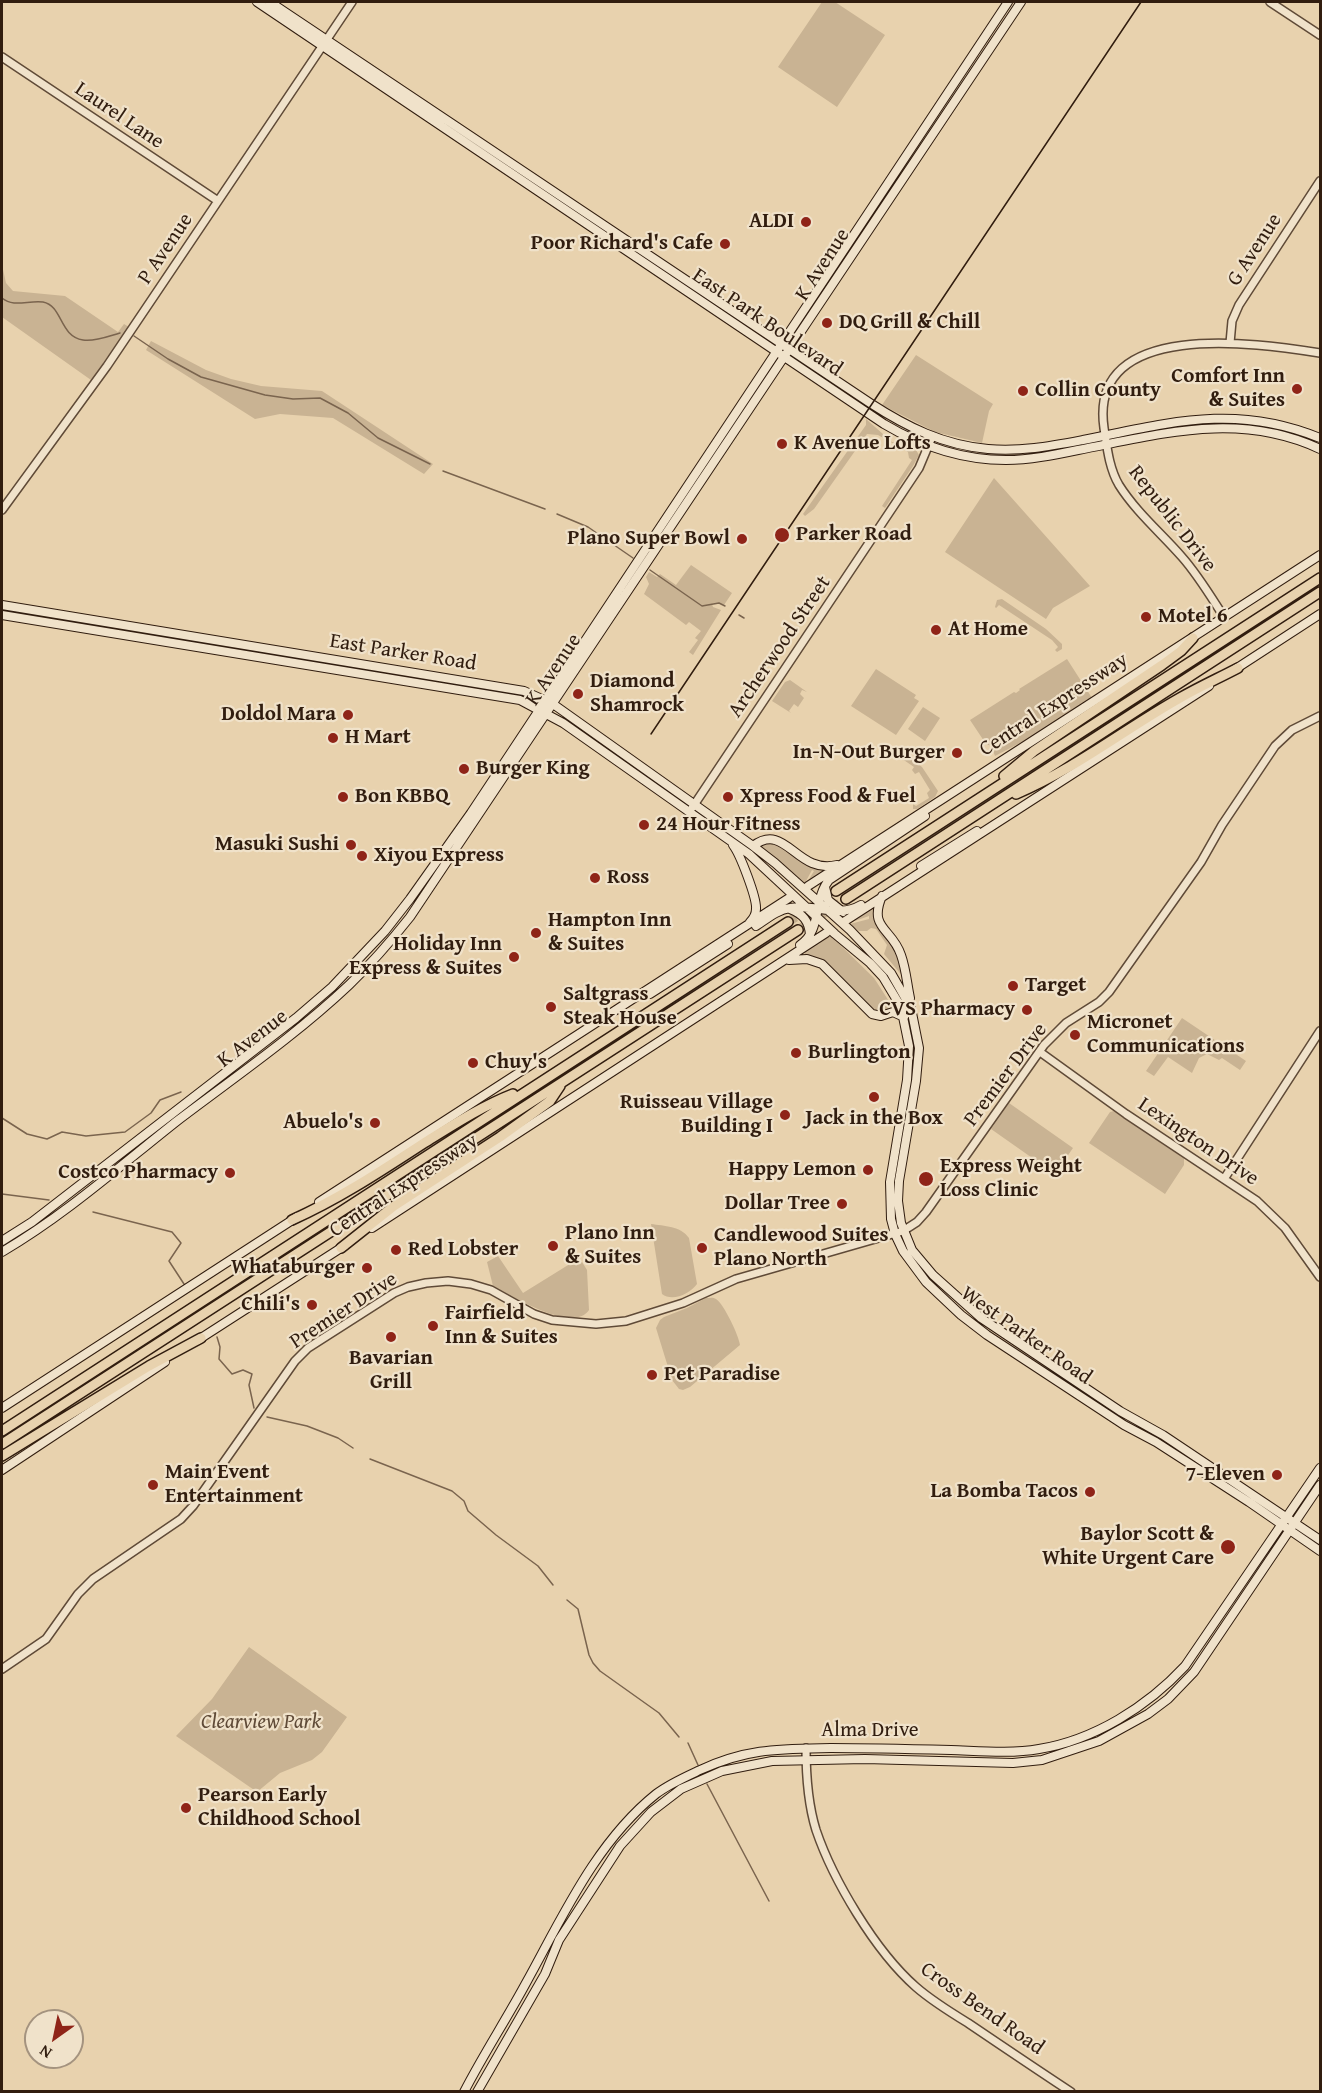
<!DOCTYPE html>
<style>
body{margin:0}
#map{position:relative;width:1322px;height:2093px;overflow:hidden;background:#e8d2ae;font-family:"Gentium Book Plus",serif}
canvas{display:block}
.frame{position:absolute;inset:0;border:3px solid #311d0f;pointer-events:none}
.north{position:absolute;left:24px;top:2009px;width:60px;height:60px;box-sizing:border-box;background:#f0e2ca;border:2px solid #a4937f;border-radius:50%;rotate:213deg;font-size:16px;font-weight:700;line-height:24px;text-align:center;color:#311d0f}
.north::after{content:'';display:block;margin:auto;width:21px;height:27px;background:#8f2418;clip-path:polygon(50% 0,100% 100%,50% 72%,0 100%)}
</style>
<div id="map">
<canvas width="1322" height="2093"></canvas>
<div class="frame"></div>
<div class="north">N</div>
</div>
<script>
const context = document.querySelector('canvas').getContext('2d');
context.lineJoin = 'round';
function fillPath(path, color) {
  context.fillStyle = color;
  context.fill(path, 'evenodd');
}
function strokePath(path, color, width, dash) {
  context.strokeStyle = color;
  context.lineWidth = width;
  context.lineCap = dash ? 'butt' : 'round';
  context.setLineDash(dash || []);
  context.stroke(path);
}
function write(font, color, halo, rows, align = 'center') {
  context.font = font + ' "Gentium Book Plus",serif';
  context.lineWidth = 4.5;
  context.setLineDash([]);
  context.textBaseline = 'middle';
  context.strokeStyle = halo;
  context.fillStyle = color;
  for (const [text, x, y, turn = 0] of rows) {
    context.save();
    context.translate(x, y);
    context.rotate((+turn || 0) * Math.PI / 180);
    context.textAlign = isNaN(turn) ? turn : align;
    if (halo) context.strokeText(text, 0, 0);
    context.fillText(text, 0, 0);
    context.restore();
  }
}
fillPath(new Path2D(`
 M822 2H835L885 35 837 107 778 67Z
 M2 265 6 283 13 291 65 296 118 332 124 324 129 327 91 380 2 317Z
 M151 341 206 370 231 379 261 386 322 391 433 464 424 474 333 418 280 414 255 419 146 350Z
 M916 355 993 404 989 411 982 443 935 432 882 405Z
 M866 419 892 442 916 450 919 455 913 466 885 508 882 506 912 460 909 458 908 452 878 435 867 434 814 509 805 516 803 514 866 425Z
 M994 478 1090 586 1053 608 1046 619 945 552Z
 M691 565 732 593 724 605 719 603 712 604 713 607 721 610 693 655 689 652 698 640 695 638 701 631 689 622 686 625 644 594 649 584 646 577 649 572 657 577 660 574 676 585Z
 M1002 599 1046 629 1062 644V649L1057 652 1055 650 1058 647 1052 640 999 605 996 608 995 607 997 600Z
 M1067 659 1092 698 1037 734 995 756 991 746 986 744 970 720 1014 692 1016 693 1020 690 1019 689Z
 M876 669 916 695 914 698 919 701 896 735 851 706Z
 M790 680 807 692 802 690 800 694 804 698 798 707 794 704 789 711 791 713 772 701 785 682Z
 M923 707 940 718 925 741 908 729Z
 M895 749 909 758 896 749H899L922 767 938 791 935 797 917 809H913V804L916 806 929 798 927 793 930 790 919 772 915 774 912 770 914 767 895 754 891 756Z
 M771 840 824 869 825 872 806 884 814 871 812 870 805 883 761 846Z
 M873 906 875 908V916L872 918 875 917 895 947 904 978 884 954 887 945 876 929 871 928 867 931H859L850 924 869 919V916L849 923 848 922Z
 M829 934 874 978 894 1009 882 1013 873 1011 821 960 805 955 804 950Z
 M1182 1018 1246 1061 1240 1070 1222 1058 1219 1060 1207 1054 1199 1058 1192 1073 1168 1057 1154 1076 1146 1071Z
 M1009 1103 1073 1148 1055 1174 991 1129Z
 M1114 1111 1184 1158V1165L1165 1194 1089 1143 1110 1112Z
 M651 1224C664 1226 681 1226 689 1238L697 1284C690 1294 672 1302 662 1294Z
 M498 1256 523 1293 573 1262H582L587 1270 589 1310C573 1334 512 1296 493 1286L487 1262Z
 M706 1298C710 1298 713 1297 716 1299 724 1304 739 1336 740 1345L690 1387 683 1390 679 1389 672 1380 656 1328 660 1320 664 1317 687 1308Z
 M249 1647 347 1717 322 1752 312 1760 280 1773 257 1792 176 1736 212 1699Z`), '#c9b393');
strokePath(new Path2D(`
 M2 298C14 308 28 300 43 302 63 306 59 336 83 340 95 342 109 336 120 333
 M134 336 168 359 201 377 265 395 293 399 320 398 348 413 378 438 430 464
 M443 471 545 509
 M557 514 588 527 633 558
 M650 570 702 606 719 603 725 606
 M739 615 744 618
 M2 1118 27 1134 47 1139 62 1132 86 1136 125 1132 151 1113 160 1100 181 1092
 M2 1194 49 1200
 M93 1212 172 1232 181 1243 169 1261 184 1284
 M217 1337 220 1347 219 1359 232 1374 243 1370 252 1374 249 1385 254 1408
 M267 1417 307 1426 338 1438 353 1448
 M370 1459 452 1491 464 1501 468 1511 496 1535 538 1566 553 1585
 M567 1600 578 1609 589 1655 593 1663 600 1671 659 1713 679 1737
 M688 1743 698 1765
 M707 1784 769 1901`), '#7a644e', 1.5);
strokePath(new Path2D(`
 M788 922 836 891
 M798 930 846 899`), '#c3ae8e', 9, [9, 4.5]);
const tertiary = new Path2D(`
 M1270 2 1320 35
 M2 57 218 201
 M1230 343 1232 321 1239 305 1320 181
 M2 510 107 366 352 2
 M1224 617C1211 597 1198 575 1182 557 1162 534 1136 512 1119 485 1109 468 1107 447 1104 428 1088 318 1256 343 1320 353
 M692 808 919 468 932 437
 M1040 1052 1126 1114 1257 1201 1285 1228 1320 1277
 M1224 1179 1320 1031
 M2 1669 46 1639 78 1594 93 1579 181 1519 193 1506 295 1361 308 1348 394 1293 408 1287 426 1283 448 1281 471 1284 491 1290 534 1314 552 1320 596 1324 626 1321 683 1303 736 1279 903 1231 917 1222 926 1212 1044 1045 1066 1023 1099 1002 1109 992 1201 862 1222 825 1275 746 1292 730 1320 716
 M806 1748C806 1776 808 1804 816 1830 833 1880 875 1951 916 1987 932 2001 950 2012 968 2023 1002 2046 1036 2069 1071 2092`);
const secondary = new Path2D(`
 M257 2 884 424C921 446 962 460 1006 460 1030 460 1054 455 1078 450 1162 434 1238 411 1320 449
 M270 2 870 403C907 427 943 445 988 449 1020 452 1051 446 1083 440 1169 423 1235 403 1320 438
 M2 605 524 691 553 704 753 846 775 863 850 930 891 973 911 1008 919 1048 916 1081 899 1181 898 1201 901 1223 912 1250 933 1275 981 1318 1120 1411 1163 1435 1320 1540
 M2 615 520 700 563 723 749 854 835 934 870 963 883 977 901 1007 909 1046 907 1080 890 1182 891 1219 895 1234 903 1251 926 1282 961 1315 987 1335 1124 1425 1156 1442 1249 1502 1320 1551
 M1234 670 1320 614
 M733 845C740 854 757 898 756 909 756 914 754 918 750 922
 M753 846C786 821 796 875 837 865
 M921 866 977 831
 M808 886 1320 555
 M825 887 828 900 843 912
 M882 896C868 929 892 928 901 955 906 969 907 984 910 998
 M790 909C803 914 809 921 810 935
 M845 921 1209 686
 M756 926C767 919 777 910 790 908 815 903 837 919 861 905
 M800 945C822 931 813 899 829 880L925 816
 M789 960 807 959 822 964 872 1014 881 1016 893 1012 904 1017
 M650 994 728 944
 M319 1202 789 898
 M372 1228 826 933
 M2 1241 32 1222 296 1018 332 987 385 931 410 899 471 813 1008 2
 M2 1252C65 1215 120 1166 177 1121 235 1077 296 1035 349 985 371 964 391 941 410 917L1021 2
 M198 1340 344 1246
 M2 1408 297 1217
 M2 1470 165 1362
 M464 2092C483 2055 506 2020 526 1983 562 1918 596 1842 656 1794 669 1784 685 1777 700 1770 747 1748 780 1749 831 1748 871 1748 911 1749 951 1750 980 1751 1011 1754 1039 1749 1094 1740 1147 1707 1185 1666L1320 1468
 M477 2092 545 1974 559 1940 620 1846 651 1812 681 1789 722 1771 772 1761 865 1759 1013 1763 1042 1760 1099 1741 1148 1714 1168 1699 1194 1672 1320 1485`);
const motorway = new Path2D(`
 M1004 776 1034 751 1162 665 1181 651 1193 638
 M1016 794C1075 769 1125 729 1180 698 1199 687 1219 678 1238 668
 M836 891 1320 578
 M846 899 1320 592
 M292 1220C339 1199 381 1171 424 1143 453 1125 482 1106 513 1094
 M341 1248 394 1206 500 1137 550 1101 560 1086
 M2 1431 788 922
 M2 1444 798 930
 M2 1456 149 1366 201 1338`);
strokePath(tertiary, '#5f4a37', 10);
strokePath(secondary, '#311d0f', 10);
strokePath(motorway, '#311d0f', 12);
strokePath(tertiary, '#f0e2ca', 7);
strokePath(secondary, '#f0e2ca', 8);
strokePath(motorway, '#e8d2ae', 9);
strokePath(new Path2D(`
 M651 734 1141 2`), '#311d0f', 1.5);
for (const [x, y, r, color] of [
 [806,222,6,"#8f2418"],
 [725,244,6,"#8f2418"],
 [827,323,6,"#8f2418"],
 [1297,389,6,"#8f2418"],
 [1023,391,6,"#8f2418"],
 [782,444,6,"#8f2418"],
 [782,535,8,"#8f2418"],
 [742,539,6,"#8f2418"],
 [1146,617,6,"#8f2418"],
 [936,630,6,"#8f2418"],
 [578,694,6,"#8f2418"],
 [348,715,6,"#8f2418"],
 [333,738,6,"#8f2418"],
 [957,753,6,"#8f2418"],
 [464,769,6,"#8f2418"],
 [343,797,6,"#8f2418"],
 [728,797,6,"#8f2418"],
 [644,825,6,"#8f2418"],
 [351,845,6,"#8f2418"],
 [362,856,6,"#8f2418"],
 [595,878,6,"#8f2418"],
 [536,933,6,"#8f2418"],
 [514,957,6,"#8f2418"],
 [1013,986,6,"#8f2418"],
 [551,1007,6,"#8f2418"],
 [1027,1010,6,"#8f2418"],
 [1075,1035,6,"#8f2418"],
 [796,1053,6,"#8f2418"],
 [473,1063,6,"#8f2418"],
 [874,1097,6,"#8f2418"],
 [785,1115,6,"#8f2418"],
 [375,1123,6,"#8f2418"],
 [868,1170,6,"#8f2418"],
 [230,1173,6,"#8f2418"],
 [926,1179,8,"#8f2418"],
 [842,1204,6,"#8f2418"],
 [553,1246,6,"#8f2418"],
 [702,1248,6,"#8f2418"],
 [396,1250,6,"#8f2418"],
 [367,1268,6,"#8f2418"],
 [312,1305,6,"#8f2418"],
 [433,1326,6,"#8f2418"],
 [391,1337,6,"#8f2418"],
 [652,1375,6,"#8f2418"],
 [1277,1475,6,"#8f2418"],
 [153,1485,6,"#8f2418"],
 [1090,1492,6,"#8f2418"],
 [1228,1547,8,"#8f2418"],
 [186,1808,6,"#8f2418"]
]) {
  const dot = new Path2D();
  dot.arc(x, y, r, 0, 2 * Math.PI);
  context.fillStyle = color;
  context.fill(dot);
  strokePath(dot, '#f0e2ca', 2);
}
write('21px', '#311d0f', '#f0e2ca', [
 ["Laurel Lane",119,116,34],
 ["P Avenue",166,249,-56],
 ["G Avenue",1255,250,-57],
 ["K Avenue",823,265,-57],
 ["East Park Boulevard",767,323,34],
 ["Republic Drive",1172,519,52],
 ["Archerwood Street",780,647,-56],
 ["East Parker Road",403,653,9],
 ["K Avenue",554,670,-56],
 ["Central Expressway",1054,705,-33],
 ["K Avenue",253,1039,-37],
 ["Premier Drive",1006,1075,-53],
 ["Lexington Drive",1198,1142,34],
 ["Central Expressway",404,1186,-33],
 ["Premier Drive",344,1311,-33],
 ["West Parker Road",1026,1336,35],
 ["Alma Drive",870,1731],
 ["Cross Bend Road",982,2009,35]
]);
write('bold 21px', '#311d0f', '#f0e2ca', [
 ["ALDI",794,222,"right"],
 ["Poor Richard's Cafe",713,244,"right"],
 ["DQ Grill & Chill",839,323],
 ["Comfort Inn",1285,377,"right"],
 ["& Suites",1285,401,"right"],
 ["Collin County",1035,391],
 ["K Avenue Lofts",794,444],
 ["Parker Road",796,535],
 ["Plano Super Bowl",730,539,"right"],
 ["Motel 6",1158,617],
 ["At Home",948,630],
 ["Diamond",590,682],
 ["Shamrock",590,706],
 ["Doldol Mara",336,715,"right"],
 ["H Mart",345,738],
 ["In-N-Out Burger",945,753,"right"],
 ["Burger King",476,769],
 ["Bon KBBQ",355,797],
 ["Xpress Food & Fuel",740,797],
 ["24 Hour Fitness",656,825],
 ["Masuki Sushi",339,845,"right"],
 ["Xiyou Express",374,856],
 ["Ross",607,878],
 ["Hampton Inn",548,921],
 ["& Suites",548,945],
 ["Holiday Inn",502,945,"right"],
 ["Express & Suites",502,969,"right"],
 ["Target",1025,986],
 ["Saltgrass",563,995],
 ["Steak House",563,1019],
 ["CVS Pharmacy",1015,1010,"right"],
 ["Micronet",1087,1023],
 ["Communications",1087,1047],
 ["Burlington",808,1053],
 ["Chuy's",485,1063],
 ["Ruisseau Village",773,1103,"right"],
 ["Building I",773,1127,"right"],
 ["Jack in the Box",874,1119,"center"],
 ["Abuelo's",363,1123,"right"],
 ["Express Weight",940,1167],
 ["Loss Clinic",940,1191],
 ["Happy Lemon",856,1170,"right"],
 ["Costco Pharmacy",218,1173,"right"],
 ["Dollar Tree",830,1204,"right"],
 ["Plano Inn",565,1234],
 ["& Suites",565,1258],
 ["Candlewood Suites",714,1236],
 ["Plano North",714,1260],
 ["Red Lobster",408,1250],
 ["Whataburger",355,1268,"right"],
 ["Chili's",300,1305,"right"],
 ["Fairfield",445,1314],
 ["Inn & Suites",445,1338],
 ["Bavarian",391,1359,"center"],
 ["Grill",391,1383,"center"],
 ["Pet Paradise",664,1375],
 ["Main Event",165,1473],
 ["Entertainment",165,1497],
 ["7-Eleven",1265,1475,"right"],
 ["La Bomba Tacos",1078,1492,"right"],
 ["Baylor Scott &",1214,1535,"right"],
 ["White Urgent Care",1214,1559,"right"],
 ["Pearson Early",198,1796],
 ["Childhood School",198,1820]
], 'left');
write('italic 21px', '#5f4a37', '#f0e2ca', [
 ["Clearview Park",261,1723]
]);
</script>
